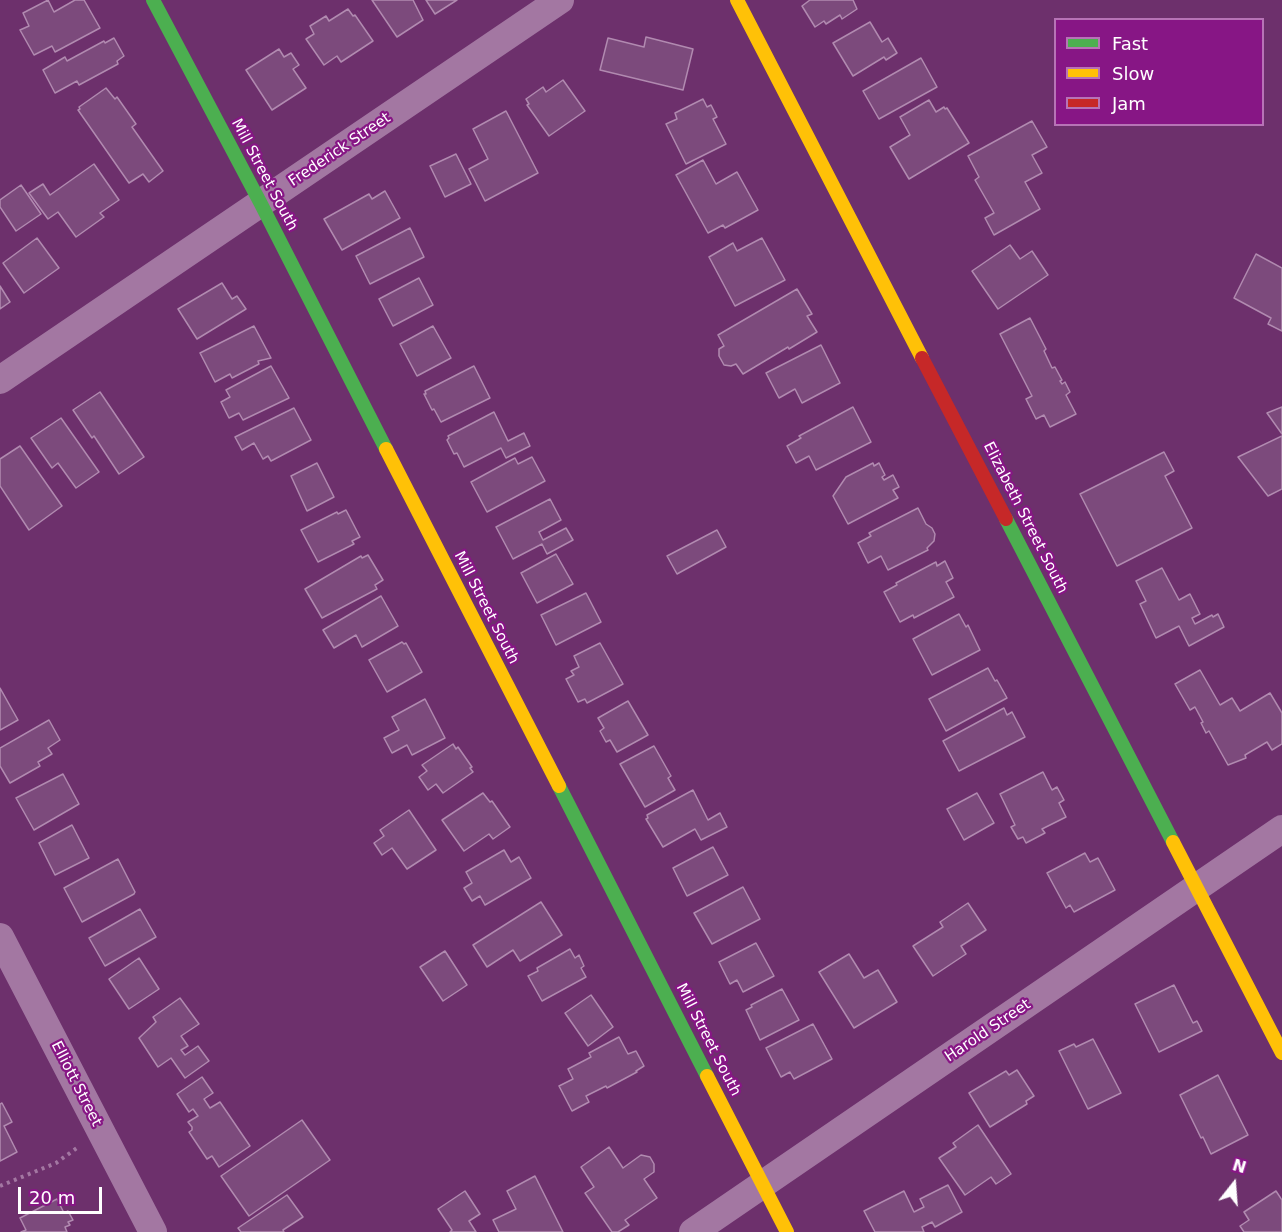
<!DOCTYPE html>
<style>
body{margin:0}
#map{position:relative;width:1282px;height:1232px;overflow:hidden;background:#6d306c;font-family:"DejaVu Sans",sans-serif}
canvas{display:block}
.legend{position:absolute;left:1054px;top:18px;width:210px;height:108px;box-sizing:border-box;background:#871685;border:2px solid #b773b6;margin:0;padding:8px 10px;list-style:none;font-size:18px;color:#fff}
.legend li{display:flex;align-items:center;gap:12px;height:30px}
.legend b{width:30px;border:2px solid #b773b6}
.north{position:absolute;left:1204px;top:1154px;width:60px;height:60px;-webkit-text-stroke:4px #871685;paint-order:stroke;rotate:17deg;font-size:16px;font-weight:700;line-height:24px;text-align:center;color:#fff}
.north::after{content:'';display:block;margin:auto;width:21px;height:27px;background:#fff;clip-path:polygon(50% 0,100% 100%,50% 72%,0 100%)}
.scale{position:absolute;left:18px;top:1187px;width:84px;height:27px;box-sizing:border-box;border:3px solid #fff;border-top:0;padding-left:8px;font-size:18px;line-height:21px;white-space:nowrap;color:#fff;-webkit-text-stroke:4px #871685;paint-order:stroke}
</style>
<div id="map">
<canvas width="1282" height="1232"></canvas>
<ul class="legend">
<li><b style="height:8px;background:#4caf50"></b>Fast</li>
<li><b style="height:8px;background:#ffc107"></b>Slow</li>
<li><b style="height:8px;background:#c62828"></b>Jam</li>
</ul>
<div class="north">N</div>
<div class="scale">20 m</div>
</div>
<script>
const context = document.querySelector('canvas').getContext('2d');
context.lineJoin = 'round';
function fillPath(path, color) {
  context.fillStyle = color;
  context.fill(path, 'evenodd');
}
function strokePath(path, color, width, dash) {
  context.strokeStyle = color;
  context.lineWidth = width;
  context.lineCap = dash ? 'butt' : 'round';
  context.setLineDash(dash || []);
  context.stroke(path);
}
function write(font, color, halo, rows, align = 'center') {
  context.font = font + ' "DejaVu Sans",sans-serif';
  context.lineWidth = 4.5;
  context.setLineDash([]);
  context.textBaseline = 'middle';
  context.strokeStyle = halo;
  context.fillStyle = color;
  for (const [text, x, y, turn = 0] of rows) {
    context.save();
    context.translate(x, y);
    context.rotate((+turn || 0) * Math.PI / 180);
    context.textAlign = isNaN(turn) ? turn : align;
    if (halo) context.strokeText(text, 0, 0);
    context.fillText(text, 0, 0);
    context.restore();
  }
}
const building = new Path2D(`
 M48 0 54 12 75 0H84L100 28 55 52 52 46 34 55 20 30 29 26 23 13Z
 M372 0H413L423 20 397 37Z
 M426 0H457L435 14Z
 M810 0H853L857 9 842 19 840 15 826 24 824 21 815 27 802 6Z
 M348 9 353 16 355 15 373 41 341 62 337 56 324 65 306 39 314 34 310 26 326 16 329 21Z
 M870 22 882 42 888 38 897 53 886 60 884 57 853 76 833 43Z
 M646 37 693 49 683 90 600 70 608 38 644 47Z
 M114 38 124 56 117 61 118 64 79 85 77 81 55 93 43 70 65 57 67 61 104 41 105 43Z
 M279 49 284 57 291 53 299 65 293 69 306 88 272 110 246 70Z
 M921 58 937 87 879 119 863 91Z
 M563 80 585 111 549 136 527 105 529 104 526 99 543 87 546 92Z
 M106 88 115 99 117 97 136 124 132 127 163 171 149 182 143 174 129 183 78 110 80 109 79 107Z
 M703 99 707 107 711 105 717 117 713 119 726 144 686 164 666 124 677 119 675 113Z
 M929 100 936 112 944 107 945 109 947 108 969 143 909 179 890 147 910 135 900 117Z
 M506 111 538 173 485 201 469 169 488 159 473 129Z
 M1032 121 1047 147 1032 155 1042 173 1025 182 1040 209 994 235 985 218 994 213 975 180 979 177 968 156Z
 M456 154 471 184 445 197 430 166Z
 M703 160 716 184 737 172 758 210 725 228 723 225 708 233 676 175Z
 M94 164 119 200 100 213 104 217 76 237 58 212 48 219 29 193 43 184 50 195Z
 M21 185 41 214 16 231 0 207V200Z
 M385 191 400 218 342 250 324 219 369 194 372 199Z
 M410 228 424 257 370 284 356 256Z
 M37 238 59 268 24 293 3 263Z
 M762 238 785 280 735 306 709 257 733 243 737 251Z
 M1010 245 1020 259 1032 251 1048 275 998 309 972 271Z
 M1256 254 1282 268V331L1268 324 1271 318 1234 298Z
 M419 278 433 305 393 326 379 299Z
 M222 283 232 299 237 296 246 309 197 339 178 309Z
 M0 286 10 302 0 309Z
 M797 289 812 314 807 316 817 332 789 349 788 347 743 374 736 364 731 366 724 365 719 356V349L724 346 718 335Z
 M1030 318 1046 349 1044 351 1052 368 1055 367 1062 380 1060 381 1062 384 1065 382 1070 392 1066 395 1076 414 1050 427 1044 415 1036 419 1026 399 1032 396 1000 334Z
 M254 326 271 358 258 361 259 364 232 378 230 374 215 382 200 353Z
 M433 326 451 358 417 376 400 344Z
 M821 345 840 383 802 403 795 389 779 398 766 373Z
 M271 366 289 398 243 420 239 413 229 418 221 402 230 397 226 390Z
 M474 366 490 398 441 422 434 409 432 410 424 394H426L425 391Z
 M100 392 144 457 119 474 94 436 92 438 73 410Z
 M853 407 871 442 816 470 809 456 796 463 787 446 801 438 799 436Z
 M1282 407V434L1267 413Z
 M294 408 311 440 271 461 268 456 263 459 254 443 242 450 235 437Z
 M494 412 508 441 524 433 530 446 506 458 501 448 464 467 457 453 454 454 447 440 449 438 448 436Z
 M61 418 99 472 76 488 58 463 52 468 31 438Z
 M1282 436V489L1268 496 1238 457Z
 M20 446 62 506 29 530 0 486V459Z
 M1164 452 1174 471 1165 476 1192 528 1117 566 1080 494Z
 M532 457 545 481 487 512 471 482 515 458 518 464Z
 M317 463 334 497 307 511 291 476Z
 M873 463 874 466 879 463 885 475 882 477 884 480 893 475 899 487 893 490 898 498 848 524 833 496 846 477Z
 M550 499 561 520 539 532 543 540 566 528 573 540 547 554 542 544 513 559 496 527Z
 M918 508 926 524 932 528 935 534 934 541 927 548 928 550 888 570 881 556 868 563 858 543 871 536 869 533Z
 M346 510 360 537 352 541 354 544 318 562 301 530 337 512 338 514Z
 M717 530 726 547 677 574 667 556Z
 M556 554 573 584 537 603 521 573Z
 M368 555 383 580 375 585 377 589 322 618 305 589 361 556 362 558Z
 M945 561 953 578 946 582 954 597 914 618 913 615 900 622 884 592 897 585 896 583 936 562 937 566Z
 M1162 568 1179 600 1190 594 1200 614 1192 618 1195 624 1212 615 1213 617 1218 614 1224 627 1189 646 1179 626 1156 638 1140 604 1146 601 1136 581Z
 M586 593 601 622 556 645 541 615Z
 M381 596 398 626 362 647 356 635 334 648 323 630Z
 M959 614 966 627 968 625 980 650 932 675 913 639Z
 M402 642 404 644 406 643 422 672 387 692 369 660Z
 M600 643 623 684 587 703 585 699 578 702 566 679 574 675 571 671 579 667 574 656Z
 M988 668 995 681 997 680 1007 698 946 731 929 699Z
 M1200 670 1220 705 1232 698 1240 711 1270 693 1282 713V744L1272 750 1267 742 1245 755 1246 758 1228 765 1209 731 1206 733 1201 723 1203 722 1195 707 1190 710 1175 684Z
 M0 688 18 720 0 730Z
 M425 699 445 738 412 755 407 745 392 753 384 738 399 730 392 717Z
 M628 701 648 735 617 752 610 740 606 742 600 731 604 728 598 718Z
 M1004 708 1007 715 1012 712 1025 737 959 771 943 741Z
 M49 720 60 740 48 748 52 754 38 762 40 766 10 783 0 766V748Z
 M453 744 456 749 458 747 472 767 470 768 473 772 443 793 436 784 428 790 419 777 427 771 422 765Z
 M654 746 671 776 668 778 675 790 645 807 620 764Z
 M1043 772 1052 790 1057 787 1064 800 1059 803 1066 817 1042 829 1045 833 1026 843 1023 837 1018 839 1011 827 1015 825 1000 794Z
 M63 774 79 804 34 830 16 798Z
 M693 790 708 820 720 813 727 827 701 840 695 829 663 847 646 819 648 818 647 815Z
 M483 793 490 802 492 801 510 827 493 839 489 834 464 851 442 820Z
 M977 793 994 823 964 840 947 809Z
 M409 810 436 850 407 869 392 848 382 855 374 843 384 836 380 830Z
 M72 825 89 858 55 875 39 843Z
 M713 847 728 875 687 896 673 868Z
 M504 850 511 862 519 857 531 878 485 905 480 896 472 901 464 888 472 883 466 872Z
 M1085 853 1090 862 1098 858 1115 890 1074 912 1070 905 1066 908 1047 873Z
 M118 859 135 892 134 894 82 922 64 888Z
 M743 887 760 919 712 944 694 913Z
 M541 902 562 935 520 961 513 950 487 967 473 945Z
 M968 903 986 930 961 946 966 954 933 976 913 946 943 927 940 922Z
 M140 909 156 937 105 966 89 938Z
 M756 943 774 976 743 992 737 980 730 984 719 962Z
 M570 949 575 958 579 955 584 966 581 968 586 977 542 1001 528 976 538 971 537 968Z
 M445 951 467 985 443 1001 420 967Z
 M849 954 864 978 878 970 897 1002 854 1028 819 972Z
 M139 958 159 989 129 1009 109 979Z
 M1174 985 1193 1023 1197 1021 1202 1031 1159 1052 1135 1004Z
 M782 989 799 1020 760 1040 746 1010 752 1007 751 1005Z
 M591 995 613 1027 588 1046 565 1013Z
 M180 998 199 1024 181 1036 188 1046 181 1050 185 1055 198 1046 209 1061 185 1078 171 1058 158 1067 139 1038 156 1022 153 1017Z
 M813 1024 832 1059 794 1079 790 1072 781 1077 766 1048Z
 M619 1037 628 1054 636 1051 644 1066 636 1071 637 1072 607 1088 606 1086 586 1096 589 1102 572 1111 559 1086 573 1079 568 1069 591 1057 589 1053Z
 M1093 1039 1121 1093 1088 1109 1059 1051 1074 1044 1076 1047Z
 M1017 1070 1034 1096 1026 1101 1027 1104 990 1127 969 1093 1006 1071 1009 1075Z
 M1218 1075 1248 1135 1211 1154 1203 1137 1201 1138 1180 1095Z
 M202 1077 213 1093 204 1099 210 1108 220 1102 250 1146 219 1167 212 1156 207 1159 189 1132 192 1130V1127L188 1122 198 1116 193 1109 189 1112 177 1094Z
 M2 1103 12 1122 4 1126 17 1152 0 1161V1104Z
 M302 1120 330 1160 249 1216 221 1176Z
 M978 1125 1011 1174 996 1184 991 1177 965 1195 939 1158 956 1147 953 1143Z
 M609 1147 623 1168 641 1155 650 1157 654 1164V1172L644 1179 657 1198 625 1220 629 1225 618 1232H612L585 1193 594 1187 581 1167Z
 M535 1176 563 1232H499L493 1220 516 1209 507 1191Z
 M948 1185 962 1212 935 1227 932 1222 922 1227 924 1232H875L864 1211 904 1191 914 1212 924 1207 920 1199Z
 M465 1191 480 1214 469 1221 476 1232H450L452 1230 438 1209Z
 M1276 1191 1282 1200V1232H1244L1240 1226 1249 1220 1244 1212Z
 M287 1195 303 1217 283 1230 284 1232H241L238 1228Z
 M57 1199 64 1213 68 1211 73 1220 68 1222 70 1225 65 1227 67 1232H21L26 1230 20 1218Z`);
fillPath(building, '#7c4a7c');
strokePath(building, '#b18ab0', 1.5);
strokePath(new Path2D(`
 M0 1186 56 1163 77 1148`), '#a377a2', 4, [3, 4.5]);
strokePath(new Path2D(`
 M0 380 560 0
 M0 937 153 1232
 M693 1232 1282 829`), '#a377a2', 28);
strokePath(new Path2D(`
 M153 0 261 204 386 449
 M1006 519 1173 842
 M559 786 707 1076`), '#4caf50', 14);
strokePath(new Path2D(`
 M737 0 922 358
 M386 449 559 786
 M1173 842 1282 1053
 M707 1076 787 1232`), '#ffc107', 14);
strokePath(new Path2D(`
 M922 358 1006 519`), '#c62828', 14);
write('15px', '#fff', '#871685', [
 ["Frederick Street",340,150,-34],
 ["Mill Street South",264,175,62],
 ["Elizabeth Street South",1025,518,63],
 ["Mill Street South",486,608,63],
 ["Harold Street",988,1031,-34],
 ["Mill Street South",708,1040,63],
 ["Elliott Street",76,1084,63]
]);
</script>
